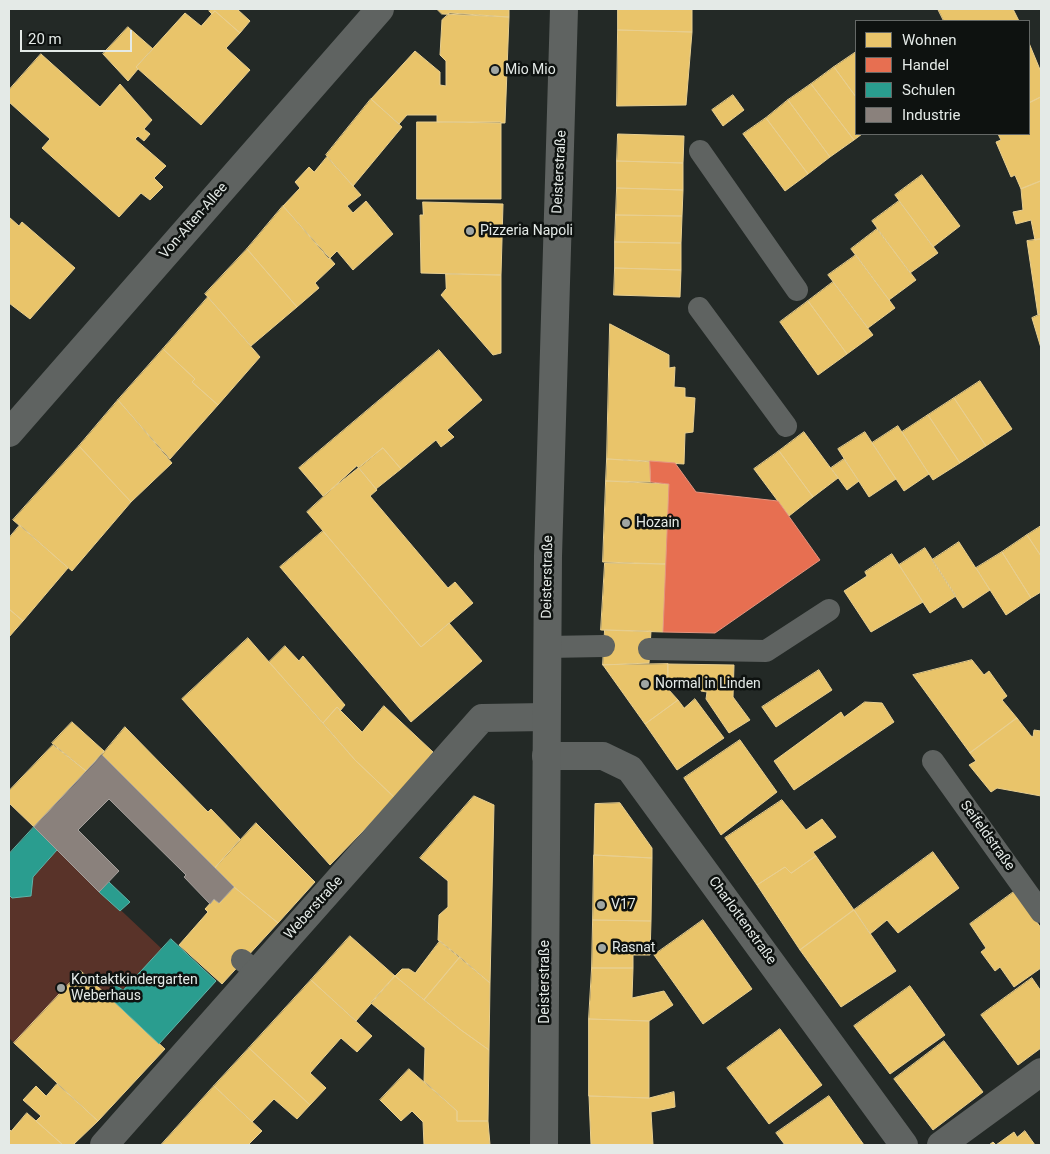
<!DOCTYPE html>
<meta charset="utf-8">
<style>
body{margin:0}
#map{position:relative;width:1050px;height:1154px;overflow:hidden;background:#232926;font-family:Roboto,sans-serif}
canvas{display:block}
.frame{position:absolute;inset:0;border:10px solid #e4eae7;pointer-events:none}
.legend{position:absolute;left:855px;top:20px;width:175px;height:115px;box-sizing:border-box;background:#0e1210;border:1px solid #646866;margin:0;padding:6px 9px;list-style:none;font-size:15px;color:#e4eae7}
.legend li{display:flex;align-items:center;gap:10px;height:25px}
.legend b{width:25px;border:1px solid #646866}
.scale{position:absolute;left:20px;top:30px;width:112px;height:22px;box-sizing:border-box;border:2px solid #e4eae7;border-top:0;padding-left:6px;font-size:15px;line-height:18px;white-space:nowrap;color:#e4eae7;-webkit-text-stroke:4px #0e1210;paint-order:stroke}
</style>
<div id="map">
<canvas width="1050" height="1154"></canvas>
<div class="frame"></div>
<ul class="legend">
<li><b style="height:14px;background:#e9c46a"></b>Wohnen</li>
<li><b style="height:14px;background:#e76f51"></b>Handel</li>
<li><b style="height:14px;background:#2a9d8f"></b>Schulen</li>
<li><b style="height:14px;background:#8a817c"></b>Industrie</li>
</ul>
<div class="scale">20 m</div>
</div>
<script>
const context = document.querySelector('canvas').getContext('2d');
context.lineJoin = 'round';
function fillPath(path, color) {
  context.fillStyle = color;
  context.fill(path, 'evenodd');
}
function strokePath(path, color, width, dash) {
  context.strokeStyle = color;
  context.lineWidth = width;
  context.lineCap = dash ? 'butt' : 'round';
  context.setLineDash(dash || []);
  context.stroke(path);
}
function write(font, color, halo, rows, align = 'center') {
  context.font = font + ' Roboto,sans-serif';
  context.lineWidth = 5;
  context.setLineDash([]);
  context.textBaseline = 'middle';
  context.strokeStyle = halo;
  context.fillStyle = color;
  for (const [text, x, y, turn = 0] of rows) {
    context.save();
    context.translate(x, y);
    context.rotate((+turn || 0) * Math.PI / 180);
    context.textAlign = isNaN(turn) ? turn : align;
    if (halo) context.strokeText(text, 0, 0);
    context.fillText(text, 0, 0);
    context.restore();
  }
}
fillPath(new Path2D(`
 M57 850 162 949 123 990 115 985 106 994 81 971 14 1043 9 1038V895L12 898 31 896 33 877Z`), '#593329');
const homes = new Path2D(`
 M211 9H237L250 21 240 33 215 11 212 14 209 11Z
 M437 9H509V17L442 14Z
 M618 9H692V32L618 30Z
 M938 9H1013L1019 21H944Z
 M215 11 240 33 226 48 250 70 201 125 136 67 185 13 201 26Z
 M450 13 509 17 505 123 437 122V115H407L399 124 371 99 415 51 440 72V85L446 86V61L440 55 442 20Z
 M128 27 153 49 136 67 138 69 128 81 103 54Z
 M618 30 692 32 686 105 617 106Z
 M1029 43 1041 72V97L1029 103Z
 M856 52V97L834 67Z
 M41 54 100 107 120 84 152 120 144 129 150 134 144 141 138 136 135 139 166 166 154 178 163 187 150 200 141 193 119 217 42 148 50 139 9 102V90Z
 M834 67 856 97V134H862L854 140 811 84Z
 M811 84 854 140 830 157 788 100Z
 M733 95 744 110 723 126 712 110Z
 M1041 97V181L1021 189 1015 175 1011 177 996 142 1001 140 998 134H1029V103Z
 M371 99 402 127 353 186 326 155Z
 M788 100 830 157 808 174 766 118Z
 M766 118 808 174 785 191 743 134Z
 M417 122H501V199H417Z
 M618 134 684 136 683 163 617 161Z
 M327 157 361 195 347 206 353 213 366 201 393 234 353 270 337 251 329 259 283 206 300 188 295 182 309 167 314 172Z
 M617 161 683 163V190L617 188Z
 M922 175 960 226 933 247 895 195Z
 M1041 181V239L1035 240 1031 220 1016 224 1013 212 1023 210 1021 189Z
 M617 188 683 190 682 216 616 215Z
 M899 201 938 253 910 273 872 221Z
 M423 202 503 204 501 275 421 273 420 215H423Z
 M283 206 335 264 315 283 319 288 297 307 247 249Z
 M616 215 682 216 681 243 615 242Z
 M9 217 19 226 22 222 75 268 30 319 9 303Z
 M877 229 916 280 889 300 851 249Z
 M1041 239V314L1038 315 1027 241Z
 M615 242 681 243V270L615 268Z
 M247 249 297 307 251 346 205 294Z
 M856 255 895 308 868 328 828 275Z
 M615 268 681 270 680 297 614 295Z
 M446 274 501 275V353L493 355 441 295 446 289Z
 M833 282 873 335 847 354 808 301Z
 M208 297 260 357 218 405 192 382 195 379 163 349Z
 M808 301 847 354 818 375 780 322Z
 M1041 314V348L1032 318Z
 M610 324 669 355V368L675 367 674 387 685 388V397L695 398 693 432 685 433 684 464 607 459Z
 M163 349 195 379 192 382 218 405 170 459 118 400Z
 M439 350 482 400 447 430 454 437 441 447 436 440 401 469 383 448 323 496 299 468Z
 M980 381 1012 429 986 446 954 398Z
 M954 398 986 446 960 463 928 415Z
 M118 400 172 463 131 502 79 446Z
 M928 415 960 463 933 480 902 432Z
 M898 426 929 474 904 491 872 443Z
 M804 432 838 478 813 497 779 451Z
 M865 432 896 479 869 497 838 449Z
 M79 446 131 502 72 571 13 520Z
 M383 448 401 469 376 489 359 468Z
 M779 451 813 497 789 516 754 469Z
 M607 459 650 461 651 482 606 481Z
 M844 459 859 481 847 490 831 468Z
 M357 466 377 490 370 496 448 588 455 582 473 603 421 647 307 512Z
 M606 481 669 484 666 564 603 562Z
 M20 525 68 568 23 621 9 609V538Z
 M1041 526V556L1027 535Z
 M323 531 421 647 449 623 482 661 411 722 280 567Z
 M1027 535 1041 556V592L1031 598 1002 552Z
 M959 542 990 590 963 608 932 560Z
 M925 548 956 596 930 613 899 565Z
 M1002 552 1031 598 1006 615 976 568Z
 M892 554 923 602 871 632 844 591 867 576 865 572Z
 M605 563 666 564 663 632 601 630Z
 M9 609 23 621 9 637Z
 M605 630 651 631 649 663 603 665Z
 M248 638 355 760 395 798 330 865 182 699Z
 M285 646 299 661 303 656 345 705 340 711 337 707 323 723 269 662Z
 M972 660 984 675 989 671 1007 696 1002 700 1017 718 970 753 913 675Z
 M668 664 734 665 733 697 750 720 729 733 706 699 707 692 701 691V689H668Z
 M668 664V689L678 700 645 724 603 665Z
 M819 670 832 690 776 727 762 707Z
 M695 699 724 738 677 770 645 724 678 700 684 708Z
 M865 702 882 703 894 722 794 790 774 761 841 712 844 717Z
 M384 706 433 752 395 798 355 760 323 723 337 707 362 732Z
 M1017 718 1031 736 1033 737 1034 730 1041 731V796L997 788 991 792 969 765 976 761 970 753Z
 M72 722 104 751 86 771 52 743Z
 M125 727 208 812 211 809 240 839 215 868 102 755Z
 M740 740 777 792 721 835 684 778Z
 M53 745 86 771 34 827 9 803V791Z
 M474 796 494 805 490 983 438 940 439 915 448 907V881L420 858Z
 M782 800 806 830 822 819 836 837 813 852 816 856 791 873 785 867 757 885 725 838Z
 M620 803 652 848V858L594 855 595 804Z
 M256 823 315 882 278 923 234 887 215 868Z
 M933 852 959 888 898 933 887 920 870 934 854 910Z
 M594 855 652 858 651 921 593 920Z
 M816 856 854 910 800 950 757 885 785 867 791 873Z
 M234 887 278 923 222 984 179 945 208 912 205 909 214 899 219 903Z
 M1015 891 1041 928V968L1014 987 1000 967 995 971 981 952 986 948 970 924Z
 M854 910 896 971 841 1007 800 950Z
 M593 920 651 921 650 955H633V968H592Z
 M703 920 752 989 703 1024 654 955Z
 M350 936 395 976 356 1021 311 980Z
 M440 941 460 957 424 1000 395 976 402 969H409L415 973Z
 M460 957 490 983 489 1050 461 1030 424 1000Z
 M592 968H633L632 998 664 991 673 1005 649 1021 589 1019Z
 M81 971 165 1049 98 1121 14 1043Z
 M395 976 461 1030 489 1050 488 1121H457V1111L424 1081 425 1048 371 1003Z
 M1032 978 1041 991V1048L1018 1065 981 1015Z
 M311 980 372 1036 357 1052 341 1038 310 1073 326 1088 310 1105 249 1048Z
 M910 986 945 1035 890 1074 854 1026Z
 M589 1019 649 1021V1098L589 1096Z
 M780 1029 822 1085 769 1124 727 1068Z
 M944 1041 983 1092 933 1130 894 1079Z
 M249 1048 310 1105 297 1119 274 1099 252 1122 214 1086Z
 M409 1069 457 1111V1121H488L490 1145H424L423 1122 412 1111 401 1121 380 1100Z
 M57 1084 98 1121 73 1145H63L36 1121 41 1116 23 1100 36 1086 46 1096Z
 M214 1086 262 1131 248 1145H161Z
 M674 1092 675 1107 651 1112 653 1145H591L589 1096 649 1098Z
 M829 1096 864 1145H785L776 1133Z
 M27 1113 63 1145H9V1129L11 1131Z
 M1025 1131 1035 1145H989L993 1142 996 1145 1014 1132 1017 1137Z`);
fillPath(homes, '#e9c46a');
strokePath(homes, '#e8cf90', 1);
const shops = new Path2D(`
 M650 461 675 463 696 492 778 501 820 560 715 633 663 632 669 484 651 482Z`);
fillPath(shops, '#e76f51');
strokePath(shops, '#e6947e', 1);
const schools = new Path2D(`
 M34 827 57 850 33 877 31 896 12 898 9 895V854Z
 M109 882 130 902 120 911 99 892Z
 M171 939 216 981 159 1044 106 994 115 985 123 990Z`);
fillPath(schools, '#2a9d8f');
strokePath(schools, '#62b4a9', 1);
const industry = new Path2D(`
 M102 755 234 887 219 903 214 899 210 904 184 877 186 875 109 799 78 830 119 871 99 892 34 827Z`);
fillPath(industry, '#8a817c');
strokePath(industry, '#a5a09c', 1);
strokePath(new Path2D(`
 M700 151 797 290
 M699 308 786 426
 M547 647 604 646
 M649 649 766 651 829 610
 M933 761 1041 912
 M242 960 257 973`), '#5f6361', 22);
strokePath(new Path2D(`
 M9 433 380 9
 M546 756H603L630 769 904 1145
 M104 1145 482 718 546 717
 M941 1145 1041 1072`), '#5f6361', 28);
strokePath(new Path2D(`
 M544 1145 548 556 564 9`), '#5f6361', 28);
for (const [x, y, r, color] of [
 [495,70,5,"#a0a6a3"],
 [470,231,5,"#a0a6a3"],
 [626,523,5,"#a0a6a3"],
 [645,684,5,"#a0a6a3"],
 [601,905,5,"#a0a6a3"],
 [602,948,5,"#a0a6a3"],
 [61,988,5,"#a0a6a3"]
]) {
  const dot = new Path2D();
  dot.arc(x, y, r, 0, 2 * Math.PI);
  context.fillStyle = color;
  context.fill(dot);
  strokePath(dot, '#0e1210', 2);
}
write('14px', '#e4eae7', '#0e1210', [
 ["Mio Mio",505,70],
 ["Pizzeria Napoli",480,231],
 ["Hozain",636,523],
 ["Normal in Linden",655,684],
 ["V17",611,905],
 ["Rasnat",612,948],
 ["Kontaktkindergarten",71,980],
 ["Weberhaus",71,996]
], 'left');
write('14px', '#e4eae7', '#0e1210', [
 ["Deisterstraße",560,172,-87],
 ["Von-Alten-Allee",194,221,-49],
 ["Deisterstraße",548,577,-89],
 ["Seifeldstraße",987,836,54],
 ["Weberstraße",314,908,-48],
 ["Charlottenstraße",742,921,54],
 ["Deisterstraße",545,982,-90]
]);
</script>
